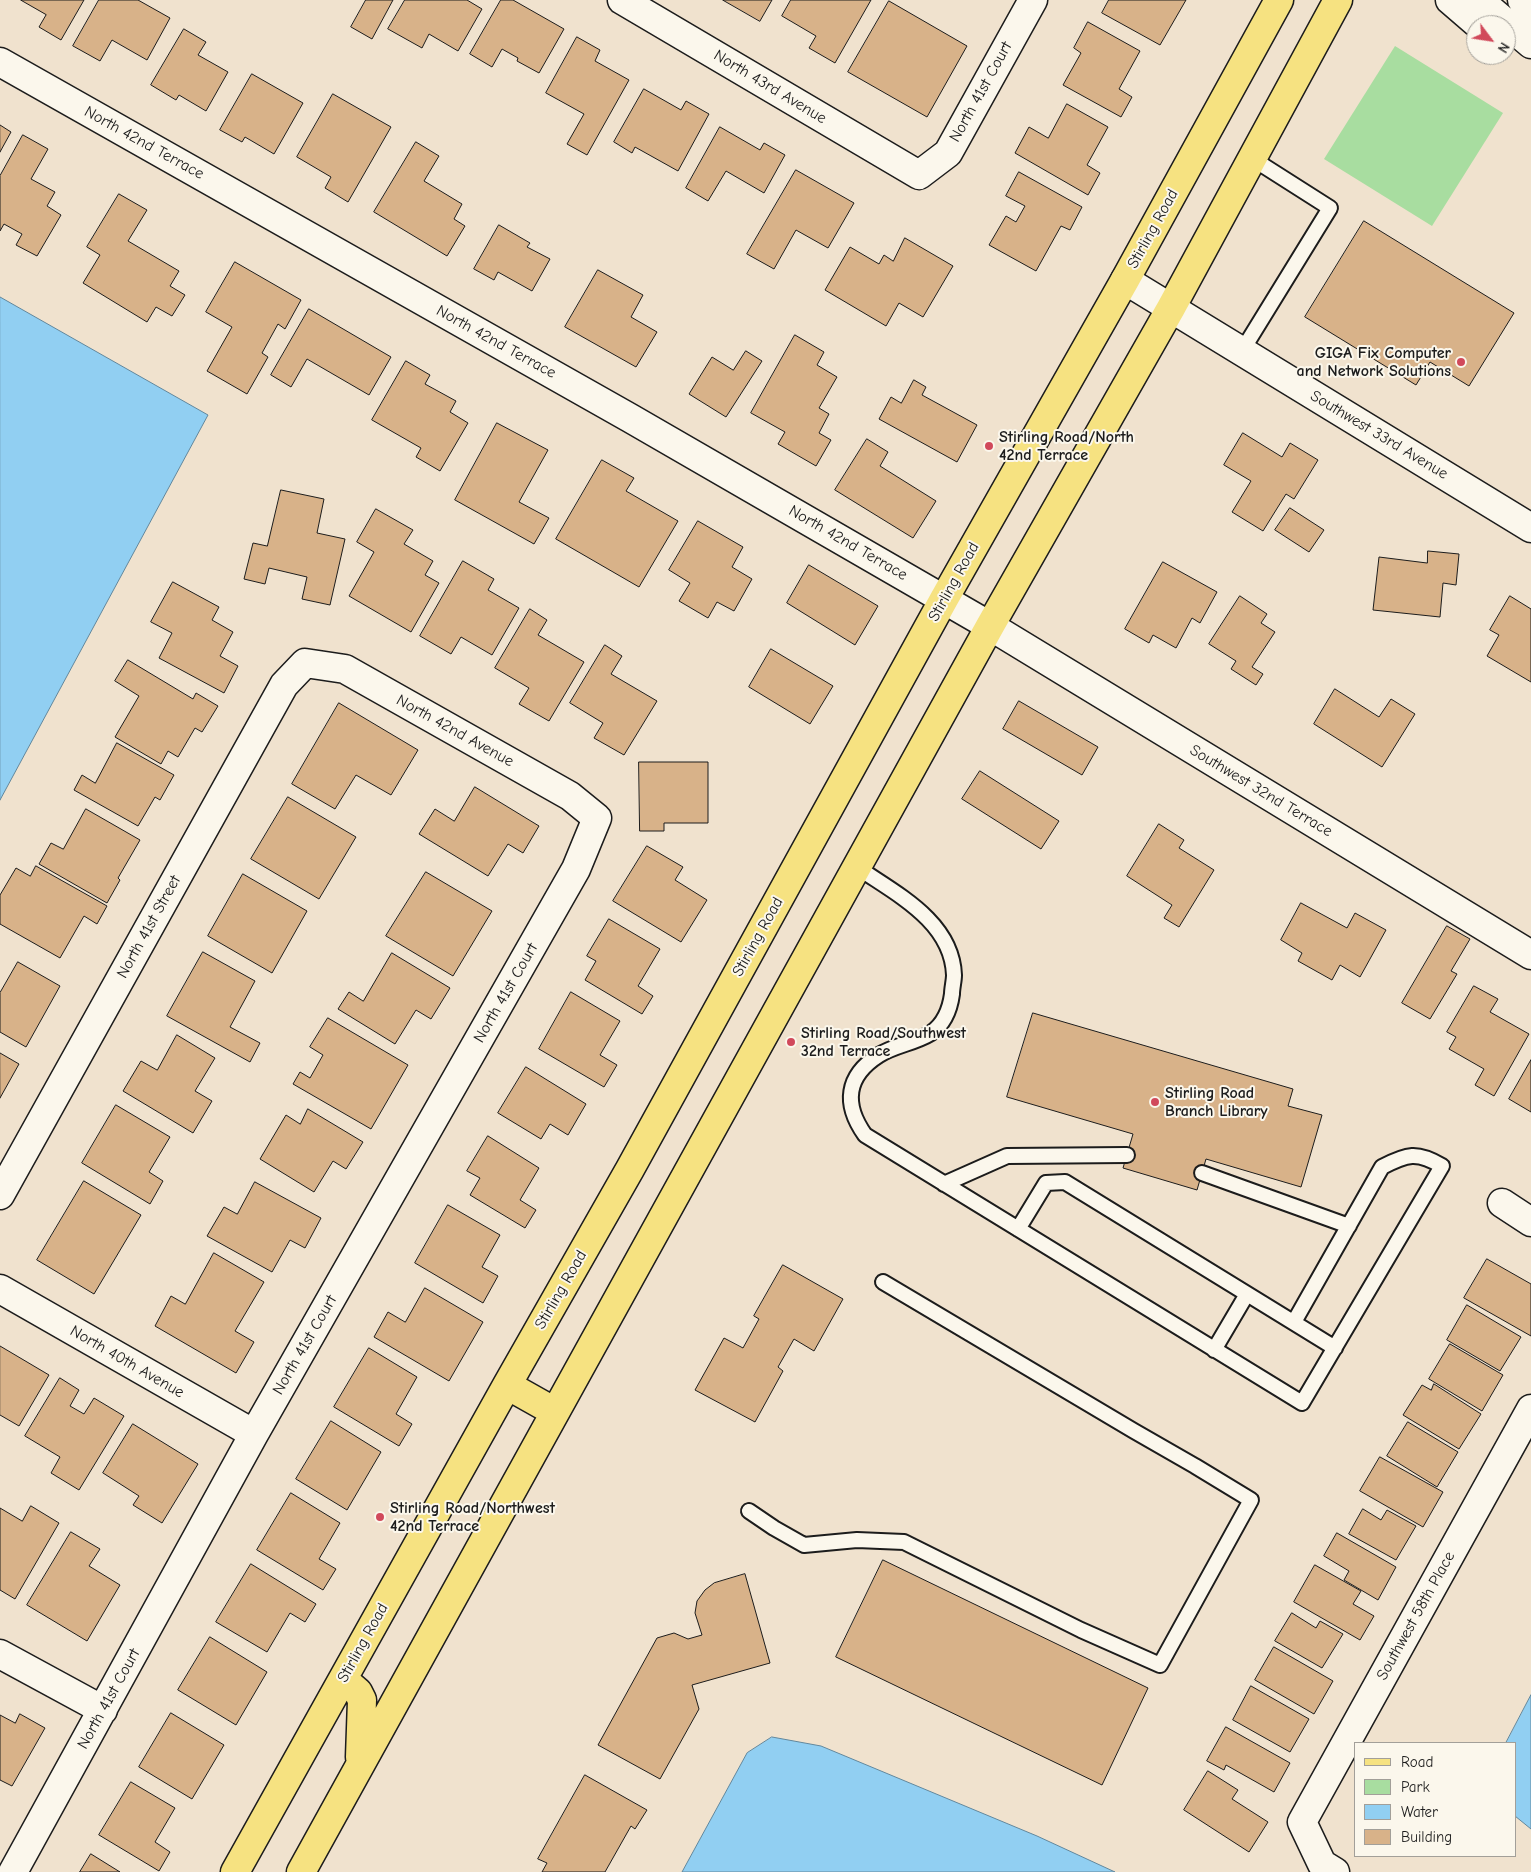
<!DOCTYPE html>
<style>
body{margin:0}
#map{position:relative;width:1531px;height:1872px;overflow:hidden;background:#f0e2ce;font-family:"Comic Neue",sans-serif}
canvas{display:block}
.legend{position:absolute;left:1354px;top:1742px;width:162px;height:115px;box-sizing:border-box;background:#fbf7ec;border:1px solid #a29f99;margin:0;padding:6px 9px;list-style:none;font-size:15px;color:#1c1c1c}
.legend li{display:flex;align-items:center;gap:10px;height:25px}
.legend b{width:25px;border:1px solid #a29f99}
.north{position:absolute;left:1466px;top:15px;width:50px;height:50px;box-sizing:border-box;background:#fbf7ec;border:1px solid #a29f99;border-radius:50%;rotate:121deg;font-size:14px;font-weight:700;line-height:20px;text-align:center;color:#1c1c1c}
.north::after{content:'';display:block;margin:auto;width:18px;height:22px;background:#d1495b;clip-path:polygon(50% 0,100% 100%,50% 72%,0 100%)}
</style>
<div id="map">
<canvas width="1531" height="1872"></canvas>
<ul class="legend">
<li><b style="height:6px;background:#f6e281"></b>Road</li>
<li><b style="height:14px;background:#a8dda0"></b>Park</li>
<li><b style="height:14px;background:#91cff2"></b>Water</li>
<li><b style="height:14px;background:#d8b289"></b>Building</li>
</ul>
<div class="north">N</div>
</div>
<script>
const context = document.querySelector('canvas').getContext('2d');
context.lineJoin = 'round';
function fillPath(path, color) {
  context.fillStyle = color;
  context.fill(path, 'evenodd');
}
function strokePath(path, color, width, dash) {
  context.strokeStyle = color;
  context.lineWidth = width;
  context.lineCap = dash ? 'butt' : 'round';
  context.setLineDash(dash || []);
  context.stroke(path);
}
function write(font, color, halo, rows, align = 'center') {
  context.font = font + ' "Comic Neue",sans-serif';
  context.lineWidth = 4;
  context.setLineDash([]);
  context.textBaseline = 'middle';
  context.strokeStyle = halo;
  context.fillStyle = color;
  for (const [text, x, y, turn = 0] of rows) {
    context.save();
    context.translate(x, y);
    context.rotate((+turn || 0) * Math.PI / 180);
    context.textAlign = isNaN(turn) ? turn : align;
    if (halo) context.strokeText(text, 0, 0);
    context.fillText(text, 0, 0);
    context.restore();
  }
}
fillPath(new Path2D(`
 M1395 46 1503 113 1432 226 1324 159Z`), '#a8dda0');
const water = new Path2D(`
 M0 297 208 415 0 800Z
 M1531 1695V1829L1515 1816V1743H1506Z
 M772 1737 821 1746 1037 1836 1115 1872H682L747 1753Z`);
fillPath(water, '#91cff2');
strokePath(water, '#62879c', 1);
const building = new Path2D(`
 M21 0H84L61 40 39 27 46 15Z
 M99 0H138L170 18 147 60 112 40 100 61 73 46Z
 M366 0H393L372 39 351 27Z
 M405 0H467L482 9 458 51 429 34 422 48 388 29Z
 M501 0H513L564 29 539 73 517 61 518 58 502 49 492 67 470 54Z
 M723 0H772L760 21Z
 M791 0H871L835 63 809 48 816 36 782 16Z
 M1109 0H1186L1160 45 1102 13Z
 M889 1 967 46 927 117 848 72Z
 M1088 22 1140 51 1119 89 1132 97 1121 117 1063 85 1081 53 1074 48Z
 M184 29 206 42 198 55 228 72 206 111 179 95 176 100 151 85Z
 M577 37 600 50 595 61 629 80 587 155 567 144 584 114 546 93Z
 M252 74 303 103 274 154 245 137 242 142 220 130Z
 M644 89 681 110 686 101 709 114 678 171 635 147 632 153 614 142Z
 M333 94 391 127 348 202 325 188 331 177 297 157Z
 M1067 104 1108 127 1087 165 1100 173 1088 195 1015 153 1029 127 1048 138Z
 M0 125 11 132 0 152Z
 M720 127 760 150 764 143 785 155 764 193 726 171 708 201 686 188Z
 M23 135 48 149 31 179 55 192 47 206 61 215 37 256 16 245 22 234 4 224 0 231V176Z
 M416 142 439 156 424 181 462 204 454 219 465 226 447 256 374 212Z
 M796 170 854 203 828 248 796 230 774 269 747 254Z
 M1019 172 1082 207 1070 230 1061 226 1036 271 989 245 1006 216 1016 222 1025 206 1006 196Z
 M119 194 147 210 128 241 179 271 170 286 185 295 172 316 156 307 147 322 83 283 100 255 87 247Z
 M1364 221 1514 313 1469 386 1430 362 1416 385 1305 317Z
 M499 225 530 243 527 247 550 259 532 291 498 272 494 280 474 269Z
 M905 238 953 266 923 317 899 303 886 326 825 290 850 247 879 264 884 255 893 261Z
 M235 262 301 300 285 329 278 324 262 353 268 357 247 394 207 371 232 327 206 312Z
 M598 270 643 295 631 317 657 332 636 367 565 327Z
 M309 309 391 357 369 395 307 359 291 387 271 375Z
 M795 335 824 352 817 365 837 377 819 408 829 414 819 433 831 440 816 466 778 444 785 432 751 413Z
 M746 351 762 361 726 417 689 394 712 357 733 370Z
 M406 361 430 375 425 384 456 401 450 412 468 423 440 471 416 457 421 448 372 420Z
 M914 380 926 387 922 395 977 425 957 462 879 419 891 397 901 403Z
 M497 423 548 450 519 502 549 518 534 544 455 500Z
 M1243 433 1282 457 1290 443 1318 460 1294 499 1286 494 1263 531 1232 512 1251 481 1224 465Z
 M867 439 888 452 880 466 936 501 913 538 835 490Z
 M602 460 634 478 626 491 678 521 639 587 556 539Z
 M281 490 324 499 317 533 345 539 330 605 302 599 307 577 269 568 265 584 244 579 253 543 267 546Z
 M1290 508 1324 530 1309 552 1275 530Z
 M376 509 413 530 404 544 433 561 425 575 439 583 411 632 349 596 374 552 357 542Z
 M698 521 743 547 732 567 752 579 734 611 717 602 708 618 679 601 690 583 669 570Z
 M1428 551 1459 554 1456 585 1443 583 1440 617 1373 610 1379 557 1427 563Z
 M463 561 494 579 488 590 519 608 492 655 461 637 451 654 420 636Z
 M1163 562 1217 592 1200 623 1192 618 1176 648 1153 635 1149 643 1125 629Z
 M809 565 878 606 855 645 787 603Z
 M173 582 219 607 212 620 233 632 220 656 238 666 224 693 159 658 172 633 151 622Z
 M1240 596 1267 614 1261 623 1275 632 1252 667 1263 674 1256 685 1231 669 1236 661 1209 644Z
 M1510 596 1531 609V682L1487 656 1499 635 1490 630Z
 M530 609 547 620 538 635 584 662 549 721 519 704 529 688 495 668Z
 M605 645 622 656 611 674 657 701 624 755 594 738 603 723 570 703Z
 M771 649 833 686 810 724 749 687Z
 M128 660 193 699 196 693 218 706 202 732 195 728 178 757 168 751 161 764 115 737 139 696 115 681Z
 M1335 689 1379 717 1391 699 1415 714 1382 767 1314 724Z
 M1019 701 1098 747 1082 775 1003 729Z
 M339 703 418 750 391 795 356 775 335 809 292 784Z
 M117 743 174 775 160 800 155 797 138 826 74 790 82 775 95 783Z
 M639 762H708V823H664V831H640Z
 M980 771 1059 821 1041 849 962 799Z
 M475 787 539 826 523 853 508 844 488 876 419 834 435 809 454 821Z
 M288 797 356 837 319 899 251 859Z
 M86 809 140 840 118 878 120 880 107 903 39 864 51 843 63 849Z
 M1159 824 1184 840 1179 848 1214 870 1179 927 1164 918 1172 905 1127 876Z
 M647 846 683 867 675 880 707 900 681 942 613 901Z
 M36 866 107 906 97 924 84 916 60 958 0 924V895L16 868 30 876Z
 M426 872 492 911 453 976 386 936Z
 M243 874 307 911 272 973 208 936Z
 M1301 903 1347 928 1355 913 1386 930 1360 977 1340 965 1332 980 1298 961 1302 953 1281 940Z
 M609 919 660 949 638 986 653 996 642 1014 585 980 596 961 587 956Z
 M1447 926 1470 939 1451 971 1457 974 1430 1019 1402 1003Z
 M203 952 255 981 230 1027 260 1043 250 1062 167 1016Z
 M392 953 450 988 431 1019 416 1010 395 1044 338 1009 349 992 363 1001Z
 M18 962 60 986 26 1047 0 1032V993Z
 M1474 986 1498 999 1490 1012 1529 1034 1494 1096 1475 1085 1484 1069 1449 1049 1456 1037 1447 1032Z
 M571 992 620 1021 600 1055 617 1065 604 1087 539 1049Z
 M1033 1013 1293 1089 1288 1106 1322 1115 1301 1187 1206 1159 1197 1190 1123 1168 1133 1134 1007 1097Z
 M328 1018 408 1065 371 1129 293 1084 300 1072 310 1078 323 1055 310 1047Z
 M177 1035 215 1058 195 1091 212 1101 193 1133 123 1091 141 1061 157 1070Z
 M0 1053 19 1064 0 1098Z
 M1531 1060V1112L1509 1099Z
 M526 1067 586 1104 568 1135 550 1124 541 1139 498 1113Z
 M116 1105 170 1137 149 1172 163 1181 150 1204 82 1163Z
 M308 1109 363 1142 346 1169 333 1161 314 1192 260 1159 286 1115 300 1124Z
 M488 1136 539 1168 520 1200 536 1210 525 1228 470 1195 480 1178 467 1171Z
 M84 1181 141 1215 94 1294 37 1260Z
 M255 1182 321 1218 305 1248 290 1240 272 1272 207 1236 224 1207 237 1214Z
 M448 1205 500 1235 482 1267 498 1276 483 1303 415 1263Z
 M214 1253 264 1282 235 1331 254 1342 236 1373 155 1326 171 1296 185 1304Z
 M1487 1259 1531 1284V1336L1464 1298Z
 M783 1265 843 1299 814 1351 794 1339 778 1367 783 1371 755 1422 695 1390 724 1338 743 1348 759 1319 754 1316Z
 M425 1288 483 1322 449 1381 374 1337 388 1312 405 1322Z
 M1467 1305 1521 1337 1500 1371 1447 1340Z
 M1450 1344 1503 1375 1482 1411 1429 1379Z
 M0 1346 49 1375 19 1426 0 1415Z
 M369 1348 417 1377 396 1414 412 1424 399 1446 334 1407Z
 M60 1378 79 1390 70 1406 84 1414 94 1398 124 1416 79 1490 51 1473 60 1457 25 1436Z
 M1434 1384 1481 1414 1459 1449 1403 1415 1422 1385 1431 1390Z
 M331 1421 381 1452 347 1510 296 1479Z
 M1408 1422 1458 1452 1437 1487 1387 1456Z
 M133 1424 198 1464 162 1523 133 1505 139 1496 103 1473Z
 M1380 1457 1443 1492 1423 1527 1360 1491Z
 M291 1493 340 1523 319 1559 336 1569 323 1590 257 1550Z
 M31 1506 59 1523 15 1599 0 1590V1508L22 1521Z
 M1363 1509 1381 1520 1387 1510 1416 1526 1396 1560 1349 1534Z
 M71 1532 100 1549 89 1566 120 1585 87 1641 27 1605Z
 M1337 1533 1396 1567 1378 1600 1344 1580 1349 1571 1324 1556Z
 M883 1560 1148 1688 1102 1785 836 1657Z
 M251 1564 316 1604 305 1622 290 1613 267 1652 216 1622Z
 M1315 1565 1361 1591 1353 1604 1374 1616 1360 1640 1294 1602Z
 M745 1574 770 1663 692 1685 699 1709 660 1779 598 1745 657 1638 674 1633 688 1639 702 1635 695 1613 697 1601 705 1590 714 1583Z
 M1292 1613 1316 1628 1320 1621 1343 1634 1322 1668 1275 1641Z
 M210 1637 267 1672 236 1725 178 1690Z
 M1274 1647 1333 1681 1314 1714 1255 1680Z
 M1251 1686 1309 1719 1290 1752 1233 1720Z
 M171 1713 224 1745 192 1799 139 1767Z
 M20 1714 45 1728 12 1786 0 1780V1715L15 1723Z
 M1226 1727 1290 1763 1274 1792 1226 1765 1224 1770 1207 1761Z
 M1208 1771 1238 1790 1232 1799 1268 1822 1249 1852 1184 1810Z
 M585 1775 647 1810 635 1829 631 1826 605 1872H542L547 1863 538 1859Z
 M131 1782 175 1808 155 1842 170 1852 159 1871 99 1835Z
 M91 1854 120 1872H80Z`);
fillPath(building, '#d8b289');
strokePath(building, '#1c1c1c', 1);
const service = new Path2D(`
 M1242 351 1330 208 1253 159
 M857 867C896 894 952 921 954 975 954 981 952 988 952 994 950 1009 944 1024 931 1033 915 1043 895 1045 879 1055 846 1076 843 1104 865 1135L1302 1403 1442 1166C1417 1151 1407 1154 1382 1167L1294 1322
 M1202 1173 1349 1226
 M944 1184 1007 1156 1127 1155
 M1018 1229 1046 1183 1065 1182 1335 1348
 M1214 1350 1247 1294
 M749 1511 774 1528 804 1545 857 1540 904 1542 1081 1630 1160 1665 1251 1500 1195 1466 1134 1431 883 1282`);
const minor = new Path2D(`
 M622 0 919 175 948 153 1033 0
 M1450 0 1479 25
 M1479 0 1531 44
 M1522 0 1525 4 1531 42
 M0 62 630 418 990 626 1531 955
 M1125 280 1531 528
 M0 1195 284 685 305 663 345 669 570 796 597 818 576 869 254 1434 13 1872
 M1502 1203 1531 1222
 M0 1289 254 1434
 M0 1654 103 1710
 M1335 1872 1322 1864 1302 1822 1531 1409`);
const primary = new Path2D(`
 M507 1385 555 1412
 M343 1679 358 1692 362 1700 360 1757
 M235 1872 507 1385 630 1169 944 599 1125 280 1279 0
 M301 1872 990 626 1171 308 1338 0`);
strokePath(service, '#1c1c1c', 18);
strokePath(minor, '#1c1c1c', 31);
strokePath(primary, '#1c1c1c', 31);
strokePath(service, '#fbf7ec', 14);
strokePath(minor, '#fbf7ec', 28);
strokePath(primary, '#f6e281', 28);
for (const [x, y, r, color] of [
 [1461,362,5,"#d1495b"],
 [989,446,5,"#d1495b"],
 [791,1042,5,"#d1495b"],
 [1155,1102,5,"#d1495b"],
 [380,1517,5,"#d1495b"]
]) {
  const dot = new Path2D();
  dot.arc(x, y, r, 0, 2 * Math.PI);
  context.fillStyle = color;
  context.fill(dot);
  strokePath(dot, '#fbf7ec', 2);
}
write('16px', '#1c1c1c', '#fbf7ec', [
 ["North 43rd Avenue",770,87,31],
 ["North 41st Court",981,92,-61],
 ["North 42nd Terrace",144,143,29],
 ["Stirling Road",1153,229,-61],
 ["North 42nd Terrace",496,342,29],
 ["Southwest 33rd Avenue",1379,435,31],
 ["North 42nd Terrace",848,543,30],
 ["Stirling Road",954,582,-61],
 ["North 42nd Avenue",455,731,29],
 ["Southwest 32nd Terrace",1261,791,31],
 ["North 41st Street",149,927,-61],
 ["Stirling Road",758,937,-61],
 ["North 41st Court",506,993,-60],
 ["Stirling Road",561,1290,-60],
 ["North 41st Court",305,1345,-60],
 ["North 40th Avenue",127,1362,30],
 ["Southwest 58th Place",1416,1616,-61],
 ["Stirling Road",363,1643,-61],
 ["North 41st Court",109,1699,-61]
]);
write('bold 16px', '#1c1c1c', '#fbf7ec', [
 ["GIGA Fix Computer",1451,353,"right"],
 ["and Network Solutions",1451,371,"right"],
 ["Stirling Road/North",999,437],
 ["42nd Terrace",999,455],
 ["Stirling Road/Southwest",801,1033],
 ["32nd Terrace",801,1051],
 ["Stirling Road",1165,1093],
 ["Branch Library",1165,1111],
 ["Stirling Road/Northwest",390,1508],
 ["42nd Terrace",390,1526]
], 'left');
</script>
